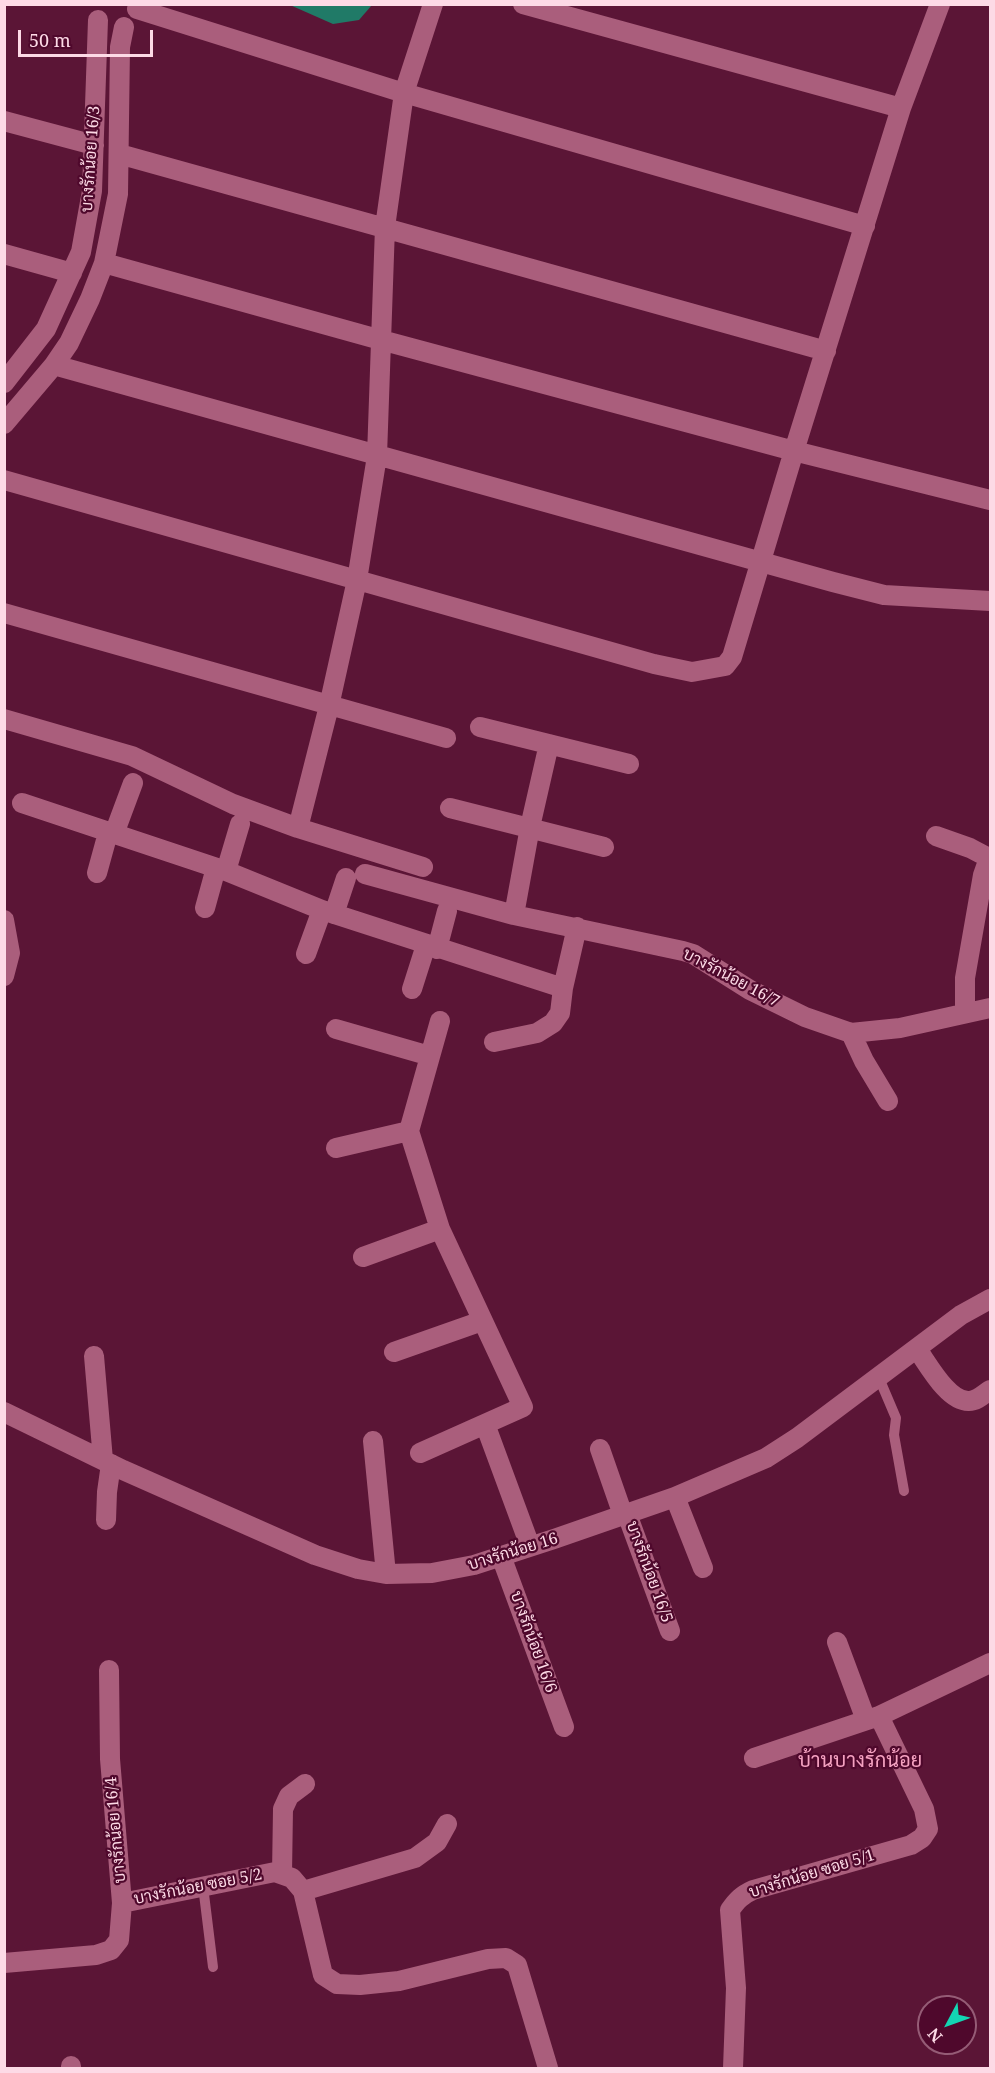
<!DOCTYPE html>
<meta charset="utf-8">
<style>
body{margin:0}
#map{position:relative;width:995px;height:2073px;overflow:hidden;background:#5b1536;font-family:"Noto Serif",serif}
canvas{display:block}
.frame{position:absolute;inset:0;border:6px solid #fddae6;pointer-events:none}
.north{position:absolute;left:917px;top:1995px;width:60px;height:60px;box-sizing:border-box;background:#4f082c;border:2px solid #955c76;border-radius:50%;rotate:229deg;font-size:16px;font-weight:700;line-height:24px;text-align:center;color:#fddae6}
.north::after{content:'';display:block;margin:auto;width:21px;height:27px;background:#13d5b3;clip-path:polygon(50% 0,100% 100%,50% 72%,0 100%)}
.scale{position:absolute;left:18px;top:30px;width:135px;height:27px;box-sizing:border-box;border:3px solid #fddae6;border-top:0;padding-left:8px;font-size:18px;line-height:21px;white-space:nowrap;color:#fddae6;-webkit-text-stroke:4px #4f082c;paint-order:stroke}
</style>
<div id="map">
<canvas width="995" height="2073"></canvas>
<div class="frame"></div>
<div class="north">N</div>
<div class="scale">50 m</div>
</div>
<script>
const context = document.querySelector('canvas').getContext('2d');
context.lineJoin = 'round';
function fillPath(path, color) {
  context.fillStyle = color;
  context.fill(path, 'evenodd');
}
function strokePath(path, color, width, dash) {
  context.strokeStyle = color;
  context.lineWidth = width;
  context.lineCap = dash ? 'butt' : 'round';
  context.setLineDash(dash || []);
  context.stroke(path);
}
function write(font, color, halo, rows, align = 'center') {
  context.font = font + ' "Noto Serif",Sarabun,serif';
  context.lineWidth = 4.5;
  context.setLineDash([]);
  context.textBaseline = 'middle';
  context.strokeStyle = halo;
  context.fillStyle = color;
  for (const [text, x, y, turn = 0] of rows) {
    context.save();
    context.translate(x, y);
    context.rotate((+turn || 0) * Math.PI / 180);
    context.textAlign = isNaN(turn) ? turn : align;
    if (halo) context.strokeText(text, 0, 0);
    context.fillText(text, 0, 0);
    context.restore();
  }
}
fillPath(new Path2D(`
 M290 5H372L359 20 333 24Z`), '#207a67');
strokePath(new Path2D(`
 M879 1378 896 1418 894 1435 904 1491
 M203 1886 213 1967`), '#aa5e7c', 10);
strokePath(new Path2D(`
 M523 4 901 108
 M137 9 404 93 865 226
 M4 121 94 145
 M119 154 826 351
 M4 254 72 273
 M104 263 381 340 794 451 990 500
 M54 365 833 582 884 595 990 601
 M4 383 46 329 81 252 92 191 98 20
 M4 424 54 365 69 343 90 299 104 263 118 194 120 47 124 27
 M4 480 654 664 692 672 725 666 732 657 794 451 901 108 940 4
 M4 613 446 738
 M4 719 132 756 233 804 298 828 423 867
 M480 727 629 764
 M22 803 226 871 322 910 563 988
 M450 808 604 847
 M298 828 329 706 357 580 377 456 385 227 404 93 433 4
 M114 834 133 783
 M936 836 970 848 989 858
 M226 871 240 824
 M97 873 108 833
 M365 874 514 915 683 951 693 954 750 990 805 1017 851 1033 900 1028 990 1008
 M205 908 216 868
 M334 914 346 878
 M514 915 530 827 549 744
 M4 920 10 953 4 976
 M437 949 447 911
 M306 954 322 910
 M412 989 426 945
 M965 1013V978L983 875 989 858H990
 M336 1029 430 1056
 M851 1033 864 1061 888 1101
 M494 1042 537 1033 553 1023 560 1013 563 988 577 927
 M336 1148 409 1131
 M363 1257 440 1229
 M917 1349C928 1364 948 1402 969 1401 977 1401 984 1394 990 1390
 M394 1352 482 1321
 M94 1356 103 1460
 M4 1412 123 1470 315 1555 358 1569 386 1574 432 1573 474 1565 554 1539 675 1497 766 1458 797 1438 961 1315 990 1299
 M485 1424 530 1546
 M373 1441 386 1574
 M600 1449 623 1515
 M420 1453 523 1407 440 1229 409 1131 440 1021
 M675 1497 703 1568
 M627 1514 670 1631
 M106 1520 107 1492 111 1464
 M501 1556 564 1727
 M837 1642 866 1720
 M754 1758 879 1716 990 1663
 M282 1874 283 1809 289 1796 305 1784
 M303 1891 415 1858 437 1842 447 1824
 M122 1903 275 1872 292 1878 303 1891 323 1975 337 1984 360 1985 399 1981 488 1959 506 1958 517 1965 548 2068
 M4 1963 96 1955 111 1950 119 1940 122 1903 110 1759 109 1670
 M71 2066V2068
 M733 2068 736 1988 730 1910C737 1900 742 1895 753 1890L911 1845 922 1838 928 1829 924 1809 879 1716`), '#aa5e7c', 20);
write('16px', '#fddae6', '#4f082c', [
 ["บางรักน้อย 16/3",91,159,-86],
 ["บางรักน้อย 16/7",731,978,28],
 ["บางรักน้อย 16",513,1552,-17],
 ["บางรักน้อย 16/5",649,1572,70],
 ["บางรักน้อย 16/6",533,1642,70],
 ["บางรักน้อย 16/4",116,1830,-95],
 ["บางรักน้อย ซอย 5/1",812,1874,-17],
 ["บางรักน้อย ซอย 5/2",198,1887,-11]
]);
write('20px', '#f5a2c1', '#4f082c', [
 ["บ้านบางรักน้อย",860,1761]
]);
</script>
